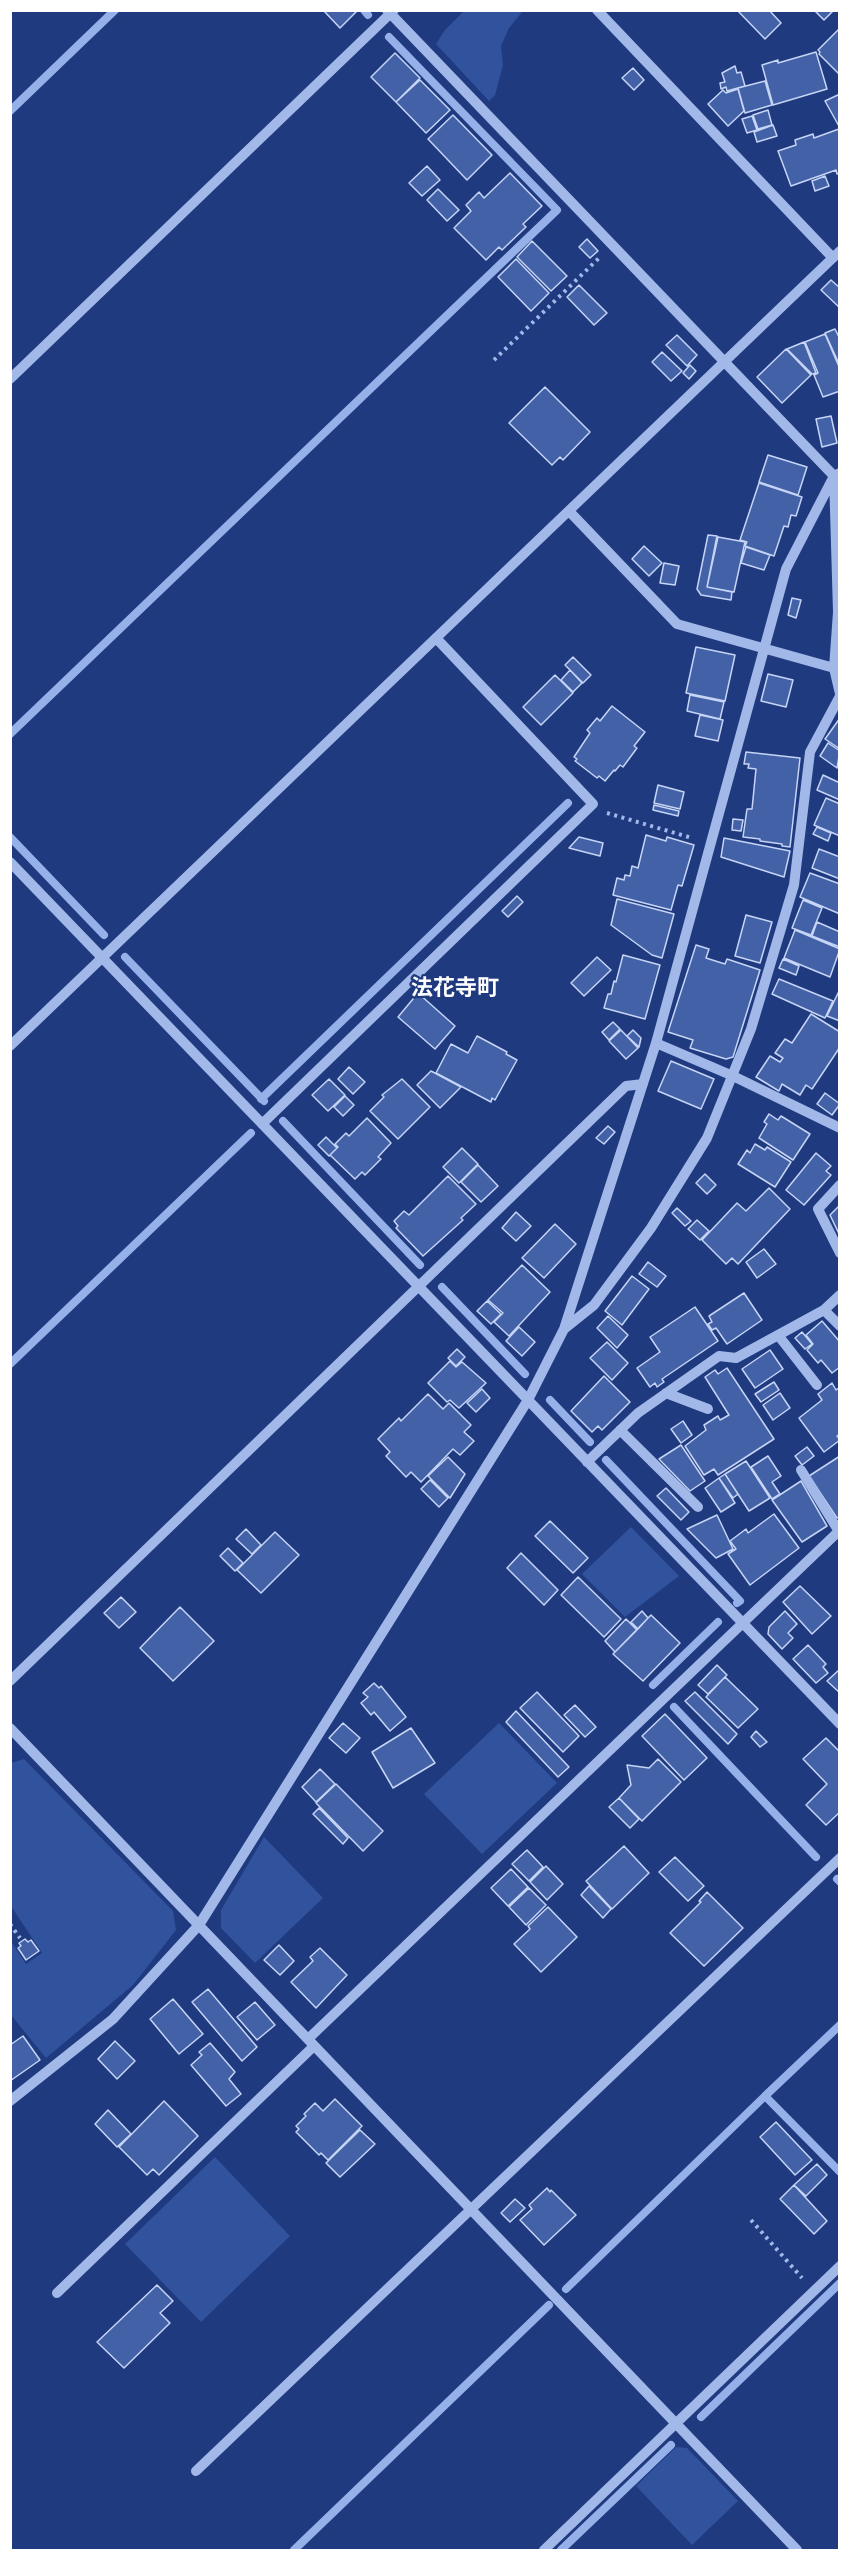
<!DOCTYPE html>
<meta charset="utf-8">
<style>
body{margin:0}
#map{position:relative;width:850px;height:2561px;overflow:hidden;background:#1f3a7f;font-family:Montserrat,sans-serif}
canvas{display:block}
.frame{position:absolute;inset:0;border:12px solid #fff;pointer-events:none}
</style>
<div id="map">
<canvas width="850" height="2561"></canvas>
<div class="frame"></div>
</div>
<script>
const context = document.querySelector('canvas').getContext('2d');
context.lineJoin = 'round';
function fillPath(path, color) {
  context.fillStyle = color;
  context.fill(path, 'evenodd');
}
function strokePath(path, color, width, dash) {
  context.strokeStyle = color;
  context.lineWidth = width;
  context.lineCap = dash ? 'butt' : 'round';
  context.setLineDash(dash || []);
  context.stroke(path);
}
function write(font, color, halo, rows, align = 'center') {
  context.font = font + ' Montserrat,"Noto Sans JP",sans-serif';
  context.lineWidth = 4.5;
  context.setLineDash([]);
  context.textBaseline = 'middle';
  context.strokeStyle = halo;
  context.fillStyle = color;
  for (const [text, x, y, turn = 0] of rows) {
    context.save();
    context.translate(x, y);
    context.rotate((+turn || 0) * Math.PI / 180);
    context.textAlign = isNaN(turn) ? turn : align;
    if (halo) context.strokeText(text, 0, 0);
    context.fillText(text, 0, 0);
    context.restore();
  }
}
fillPath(new Path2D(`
 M464 11H523L509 28 501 46 503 65 495 95 489 101 436 44 445 30Z
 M631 1527 679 1576 625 1617 582 1574Z
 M499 1723 557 1783 482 1854 424 1794Z
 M24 1759 173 1911 176 1930 133 1985 46 2058 11 2015V1941L26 1964 42 1953 11 1906V1763Z
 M264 1837 323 1898 255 1963 221 1928V1910Z
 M215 2157 290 2236 201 2322 125 2244Z
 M676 2447 687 2448 738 2501 692 2545 636 2486Z`), '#31529d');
strokePath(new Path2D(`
 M364 10 368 15
 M10 111 115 10
 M10 734 557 210 389 37
 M10 837 104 935
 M125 957 264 1101
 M261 1099 568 803
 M283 1121 420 1265
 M442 1287 525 1374
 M10 1364 251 1133
 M550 1400 590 1442
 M606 1460 740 1601 737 1603
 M653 1685 718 1622
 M674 1707 816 1857
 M837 1879 840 1882
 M840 2025 765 2096 840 2172
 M566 2289 765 2096
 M701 2417 840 2283
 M294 2550 549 2305
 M561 2550 671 2445`), '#96b0ea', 8);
const building = new Path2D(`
 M323 10H355L356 12 340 28Z
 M737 10H769L781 23 765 39Z
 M814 10H834L824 20Z
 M840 28V75L819 54 820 52 818 50Z
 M816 52 827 89 773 105 762 65 778 60V63Z
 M395 53 420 78 396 102 371 77Z
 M735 66 737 73 741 72 745 86 727 91 726 87 721 89 720 83 725 82 722 73Z
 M633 68 644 80 634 90 622 78Z
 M420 80 450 110 426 133 396 102Z
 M765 81 772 105 745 113 738 88Z
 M738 89 744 111 728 126 708 104 723 90 726 93Z
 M840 94V128L825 101Z
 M768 110 772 125 758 129 753 115Z
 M453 115 492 155 467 180 428 139Z
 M752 116 757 130 747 133 742 119Z
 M773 125 777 136 757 142 754 132Z
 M839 129 840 173 837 174 836 170 791 186 778 151 796 145 795 140 813 134 814 138Z
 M427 166 440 180 422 196 409 183Z
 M510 173 542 206 523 224 526 227 502 250 499 247 486 260 454 228 471 211 466 205 479 192 484 198Z
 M825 176 829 186 815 191 812 181Z
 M438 189 459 210 447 221 427 200Z
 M587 239 598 251 590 258 579 247Z
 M532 241 567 276 551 291 517 257Z
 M516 259 549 293 531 311 498 277Z
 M831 280 840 288V308L821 290Z
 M579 285 607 313 594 325 567 297Z
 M835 329 840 339V366L825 333Z
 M825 334 840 369V391L823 397 814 375 818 373 805 342Z
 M677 335 697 355 687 366 666 345Z
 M804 342 816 373 812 374 787 349Z
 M786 349 811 375 782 403 757 377Z
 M662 352 682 371 671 381 652 362Z
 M690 365 696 371 689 379 683 373Z
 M545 387 590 432 563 460 560 457 552 465 509 423Z
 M831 416 837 443 822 447 816 419Z
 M768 455 807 467 798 495 759 482Z
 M759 483 802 497 796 516 791 515 788 527 784 526 774 556 745 546 747 542 740 540Z
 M708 535 717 536 707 587 732 592 731 600 701 595 697 589Z
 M718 537 745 542 734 592 707 587Z
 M644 546 662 563 649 576 632 559Z
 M746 547 770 555 764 570 741 563Z
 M664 563 679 566 675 585 660 583Z
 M792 598 801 600 796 618 788 615Z
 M696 647 735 655 725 701 686 693Z
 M573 657 591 675 583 683 565 665Z
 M570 670 582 683 573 692 561 680Z
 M768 674 793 680 786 707 761 701Z
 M555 675 573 693 541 725 523 707Z
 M690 695 724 702 720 719 687 711Z
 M612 706 645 732 634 746 637 748 623 767 620 765 615 771 614 770 605 781 599 776 597 778 575 761 577 759 574 757 590 733 587 730 597 718 600 721Z
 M700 715 723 720 718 741 695 736Z
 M840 718V749L825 739Z
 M828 743 840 751 837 768 820 756Z
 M746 752 800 758 790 847 782 846V844L760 841V839L743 837 747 809H752L756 769 748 768 749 764H744Z
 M823 775 840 783V800L817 790Z
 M658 785 684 792 680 809 654 803Z
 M826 798 840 804V836L814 825Z
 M654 805 679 811 678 816 653 810Z
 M733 819 743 820 741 831 732 830Z
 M817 827 831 833 828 841 813 834Z
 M646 835 666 841 667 837 694 845 682 886 678 885 671 910 613 895 617 878 624 880 625 875 630 876 632 866 638 868Z
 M579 837 603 843 600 856 569 848Z
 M724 838 790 851 784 877 721 857Z
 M819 849 840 857V879L812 868Z
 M810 873 840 884V914L800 897Z
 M517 896 523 902 508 917 502 911Z
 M617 899 674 914 662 958 652 955 611 925Z
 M803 900 822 908 811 935 792 928Z
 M746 915 772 922 760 963 735 956Z
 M817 922 840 932V947L812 936Z
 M795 930 840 949 830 977 784 958Z
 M696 945 709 949 706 958 725 964 727 959 760 970 733 1057 726 1059 690 1048 693 1040 668 1032Z
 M623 955 660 965 645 1019 604 1008 608 994H611L614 981 616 982Z
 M597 957 611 970 584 996 571 983Z
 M783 959 799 966 796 975 779 968Z
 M779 979 833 1001 825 1018 772 994Z
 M840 989V1021L827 1016Z
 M418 993 455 1026 435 1049 398 1017Z
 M811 1014 840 1032V1047L812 1089 806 1085 800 1095 782 1084 779 1091 756 1077 770 1056 780 1062 783 1058 775 1053 785 1039 792 1043Z
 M613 1022 620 1029 609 1040 602 1032Z
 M621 1030 638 1048 626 1059 609 1041Z
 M633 1030 641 1038 639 1047 627 1036Z
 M477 1036 507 1052 506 1054 517 1060 495 1100 492 1098 491 1102 436 1073 451 1044 468 1053Z
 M671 1061 714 1079 701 1109 658 1091Z
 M349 1067 365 1082 353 1094 338 1079Z
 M431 1071 461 1087 440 1108 417 1085Z
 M329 1079 345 1095 328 1111 312 1095Z
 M402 1079 430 1107 398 1139 370 1111 384 1097 382 1095Z
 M825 1093 840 1104 832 1115 817 1104Z
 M345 1096 354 1105 343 1116 334 1107Z
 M769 1114 778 1120 781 1116 810 1134 793 1160 759 1138 767 1124 764 1122Z
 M367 1118 391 1143 378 1157 381 1159 365 1175 362 1172 355 1179 330 1155 338 1147 335 1144 346 1133 349 1136Z
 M608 1126 615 1132 604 1144 596 1138Z
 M326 1137 337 1148 329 1156 318 1145Z
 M755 1144 765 1150 767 1147 791 1162 775 1187 738 1164 747 1150 750 1153Z
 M462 1148 478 1164 459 1183 443 1167Z
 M816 1153 831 1166 826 1171 831 1175 804 1205 786 1190Z
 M478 1165 498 1186 481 1202 461 1182Z
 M705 1174 716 1185 707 1194 696 1183Z
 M448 1176 476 1204 461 1218 463 1220 423 1256 396 1228 398 1226 394 1221 404 1211 409 1215Z
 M769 1188 790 1209 738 1264 732 1258 726 1264 702 1240 737 1203 746 1211Z
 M840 1205V1236L830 1215Z
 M677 1208 691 1221 685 1226 672 1213Z
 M516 1212 531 1226 516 1241 502 1228Z
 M697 1220 709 1231 700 1240 688 1229Z
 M555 1224 576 1244 544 1278 522 1258Z
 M764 1249 776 1264 757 1278 746 1262Z
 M648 1262 666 1276 657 1287 639 1274Z
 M522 1265 550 1292 509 1336 494 1322 503 1313 488 1300Z
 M632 1276 649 1289 622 1325 605 1311Z
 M744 1293 762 1320 727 1344 716 1328 712 1330 708 1324 712 1322 709 1316Z
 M487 1301 501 1314 491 1324 477 1311Z
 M695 1307 718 1341 662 1379 664 1382 657 1387 655 1383 650 1387 637 1368 660 1352 650 1337Z
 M608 1316 628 1335 617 1348 597 1328Z
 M822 1321 840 1342V1367L832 1373 821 1360 818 1363 807 1350 813 1344 806 1335Z
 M519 1327 535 1342 522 1356 506 1341Z
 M802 1332 812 1344 805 1349 795 1338Z
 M607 1342 628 1363 612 1380 590 1358Z
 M457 1349 465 1357 456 1366 448 1358Z
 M770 1350 783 1369 755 1388 742 1369Z
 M450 1361 456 1367 462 1362 486 1383 459 1408 450 1400 447 1402 428 1383Z
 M727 1368 774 1439 718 1475 714 1469 704 1475 685 1446 706 1430 704 1425 718 1416 720 1420 729 1415 705 1377 715 1370 718 1374Z
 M604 1376 630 1402 602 1430 598 1426 592 1432 571 1411Z
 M774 1382 779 1390 761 1402 755 1394Z
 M832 1383 836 1390 840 1387V1434L837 1436 840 1440 824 1452 799 1418 822 1400 818 1394Z
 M482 1389 490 1398 476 1412 467 1403Z
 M780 1393 790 1408 773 1420 763 1405Z
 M428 1394 443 1409 449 1403 471 1425 464 1432 474 1441 460 1455 453 1449 421 1482 411 1472 406 1477 386 1456 390 1452 378 1439 399 1418 401 1421Z
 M683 1421 692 1435 681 1443 671 1429Z
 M681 1445 705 1481 690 1491 659 1459Z
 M807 1447 814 1456 802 1465 795 1456Z
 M768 1456 781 1476 772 1482 780 1494 772 1499 751 1467Z
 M840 1456V1516L837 1518 809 1476Z
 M448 1457 465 1474 450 1498 428 1476Z
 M746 1461 770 1498 749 1511 725 1474Z
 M725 1474 738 1494 733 1498 719 1478Z
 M719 1478 735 1503 721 1512 705 1488Z
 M430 1480 448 1498 439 1507 421 1489Z
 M801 1481 827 1526 802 1542 772 1500Z
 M666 1488 689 1512 681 1520 657 1496Z
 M774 1514 799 1548 750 1585 728 1554 736 1549 730 1541 746 1529 748 1533Z
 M717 1515 733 1549 716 1558 687 1529Z
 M550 1521 588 1558 573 1573 535 1536Z
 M246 1529 261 1545 252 1554 236 1539Z
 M275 1532 299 1555 261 1593 237 1570Z
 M228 1548 243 1563 235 1571 220 1556Z
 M521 1553 558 1590 544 1605 507 1568Z
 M578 1577 621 1619 604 1637 561 1595Z
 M800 1586 831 1616 812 1634 783 1602Z
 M121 1597 136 1612 119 1628 104 1613Z
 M180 1607 214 1641 173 1681 140 1648Z
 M642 1611 648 1618 638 1629 631 1622Z
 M785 1611 797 1624 788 1633 793 1638 782 1649 768 1634 769 1627Z
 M651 1615 680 1643 643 1681 613 1654Z
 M626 1619 637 1630 615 1652 605 1641Z
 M808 1645 826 1664 823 1667 828 1673 816 1683 793 1659Z
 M717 1665 727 1675 708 1694 698 1685Z
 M840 1669V1693L827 1681Z
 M725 1677 758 1709 738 1728 706 1697Z
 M374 1683 379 1688 381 1686 406 1717 390 1731 374 1712 371 1715 361 1703 368 1697 363 1693Z
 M537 1692 579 1736 563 1752 520 1708Z
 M695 1692 737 1734 728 1744 685 1701Z
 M575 1705 596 1727 585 1737 564 1715Z
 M516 1711 569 1767 558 1777 506 1722Z
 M665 1714 707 1758 684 1780 642 1736Z
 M343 1723 360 1738 346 1753 329 1738Z
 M411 1728 435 1763 393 1788 372 1752Z
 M756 1731 767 1742 760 1747 751 1737Z
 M826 1738 840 1752V1812L826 1825 806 1805 827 1784 803 1759Z
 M658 1759 681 1782 642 1821 619 1798 631 1785 627 1765 649 1768Z
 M320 1769 335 1784 316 1802 302 1787Z
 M336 1784 383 1831 363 1851 316 1803Z
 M619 1798 639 1819 630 1828 609 1807Z
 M319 1808 348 1838 343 1844 313 1814Z
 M624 1846 649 1873 612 1909 586 1881Z
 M527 1850 543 1867 529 1881 512 1864Z
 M675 1857 704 1886 688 1901 659 1872Z
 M546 1866 563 1884 547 1900 530 1882Z
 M511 1869 528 1887 508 1906 491 1888Z
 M589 1886 611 1909 603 1918 581 1895Z
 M529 1888 546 1905 526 1925 509 1907Z
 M707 1892 743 1928 704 1966 670 1933 701 1902 699 1901Z
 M548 1907 577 1937 541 1972 514 1944 530 1929 528 1926Z
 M25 1939 28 1942 31 1940 39 1951 26 1960 18 1948 21 1946 19 1943Z
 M279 1945 294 1961 280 1975 264 1960Z
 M320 1948 347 1975 316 2008 291 1982 313 1961 310 1957Z
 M208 1989 257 2047 242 2061 192 2002Z
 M173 1999 203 2034 179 2054 150 2019Z
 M255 2002 275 2025 257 2040 237 2017Z
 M23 2036 40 2060 10 2081V2045Z
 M115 2041 135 2061 117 2079 98 2059Z
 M210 2043 235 2072 229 2079 241 2094 226 2106 191 2065 202 2055 199 2052Z
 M335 2099 362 2126 328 2160 321 2153 319 2155 296 2132 299 2129 296 2126 306 2116 304 2114 315 2103 323 2111Z
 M164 2101 198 2136 159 2175 153 2169 147 2175 119 2147Z
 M108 2110 131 2134 117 2147 95 2124Z
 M776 2122 812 2160 795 2175 760 2137Z
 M360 2130 375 2144 340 2177 326 2163Z
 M817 2164 827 2175 806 2196 794 2185Z
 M794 2185 827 2221 814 2234 780 2199Z
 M547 2188 550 2192 551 2190 576 2215 544 2245 520 2220 532 2209 529 2205Z
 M515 2199 525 2208 510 2222 501 2213Z
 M157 2285 173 2301 160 2313 170 2323 124 2368 97 2342Z`);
fillPath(building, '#4361a7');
strokePath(building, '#c6d5f6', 1.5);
strokePath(new Path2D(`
 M494 360 599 258
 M607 813 692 838
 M10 1924 20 1938
 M751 2220 802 2278`), '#a2b8e8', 4, [3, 4.5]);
strokePath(new Path2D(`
 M387 10 834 476 838 612 834 668 840 694
 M597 10 833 258
 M10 379 394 10
 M569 511 677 624 834 668
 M10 862 840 1724
 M656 1043 733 1076 840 1128
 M10 1046 840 251
 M262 1124 593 804 436 638
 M840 1185 818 1209 840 1253
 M824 1310 840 1326
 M564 1329 594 1305 651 1228 707 1138 751 1029 794 885 810 752 840 696
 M778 1335 817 1385
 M666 1393 708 1409
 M620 1430 698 1507
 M587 1462 638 1413 719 1356 736 1358 824 1310 840 1295
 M801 1470 838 1530
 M10 1681 626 1086 643 1084
 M10 1728 797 2550
 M308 2039 840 1530
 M10 2101 113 2019 199 1925 528 1400 564 1329 656 1043 786 569 834 476 840 473
 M57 2293 314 2046
 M196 2471 840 1858
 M544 2550 840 2266`), '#a2b8e8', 10);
write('bold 22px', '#fff', '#1f3a7f', [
 ["法花寺町",455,989]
]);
</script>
